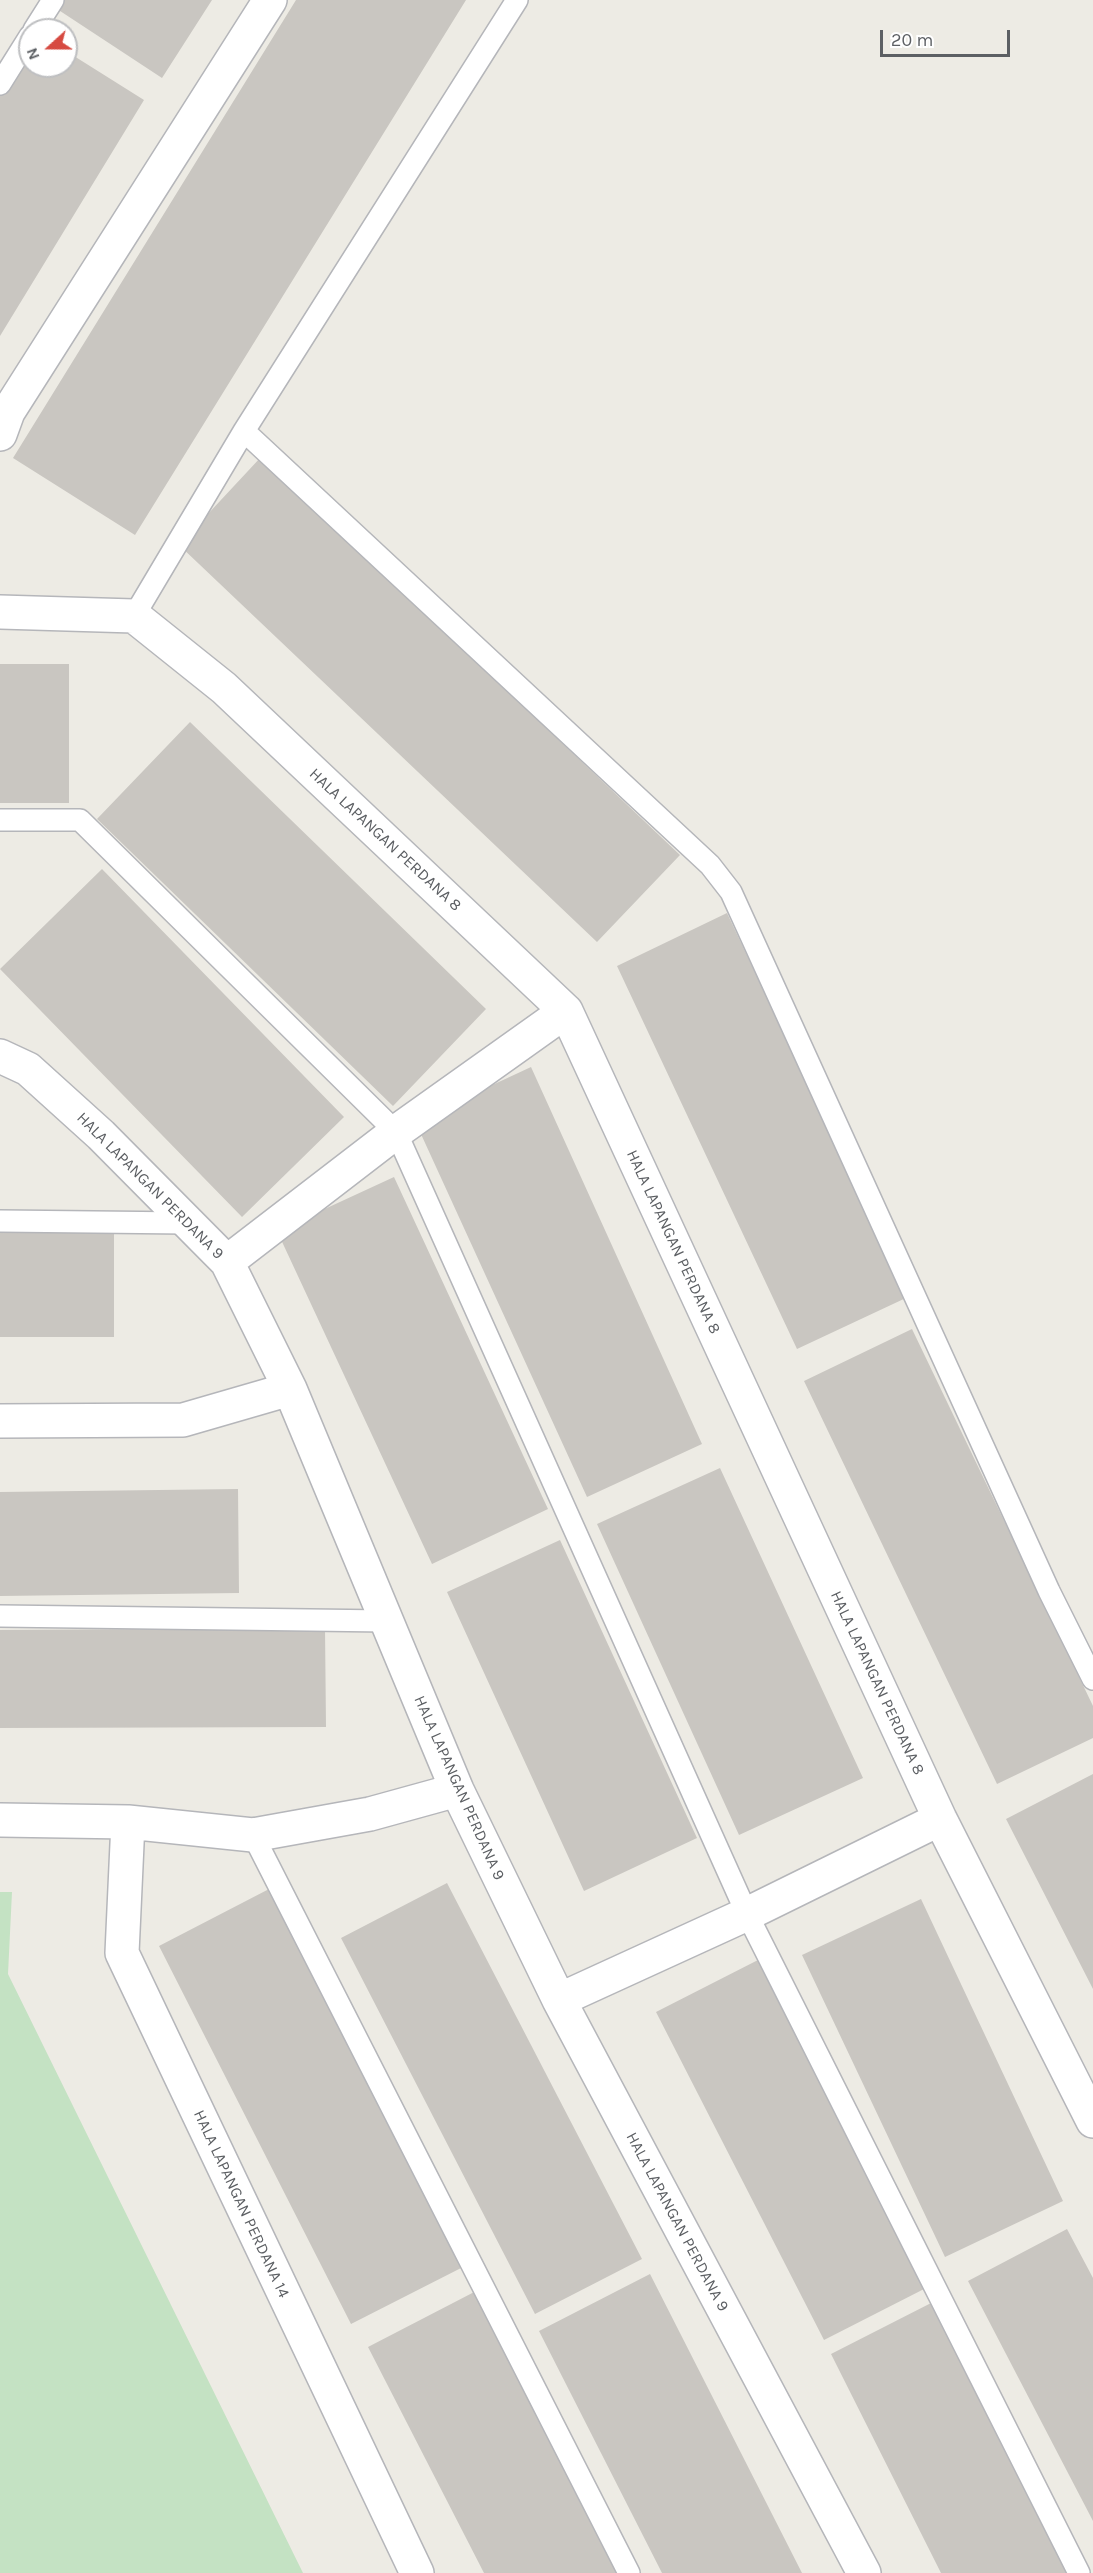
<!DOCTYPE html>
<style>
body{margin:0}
#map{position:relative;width:1093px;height:2573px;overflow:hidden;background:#edebe4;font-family:Karla,sans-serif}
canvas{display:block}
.north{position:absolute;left:18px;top:18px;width:60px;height:60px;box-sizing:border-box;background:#fff;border:2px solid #bebfc1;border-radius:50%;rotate:249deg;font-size:16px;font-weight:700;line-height:24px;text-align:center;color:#5c5f63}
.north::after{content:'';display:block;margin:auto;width:21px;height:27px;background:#d64a41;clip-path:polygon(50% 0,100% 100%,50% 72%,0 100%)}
.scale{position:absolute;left:880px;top:30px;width:130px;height:27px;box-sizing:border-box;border:3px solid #5c5f63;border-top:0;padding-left:8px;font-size:18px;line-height:21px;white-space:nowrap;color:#5c5f63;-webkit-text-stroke:4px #fff;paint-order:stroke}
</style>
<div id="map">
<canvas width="1093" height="2573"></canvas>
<div class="north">N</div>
<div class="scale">20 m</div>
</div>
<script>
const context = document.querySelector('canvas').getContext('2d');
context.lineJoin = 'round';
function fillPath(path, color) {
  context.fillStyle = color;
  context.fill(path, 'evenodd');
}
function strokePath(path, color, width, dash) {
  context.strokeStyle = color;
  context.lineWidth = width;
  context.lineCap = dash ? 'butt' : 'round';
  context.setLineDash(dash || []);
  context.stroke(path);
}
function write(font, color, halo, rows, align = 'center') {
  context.font = font + ' Karla,sans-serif';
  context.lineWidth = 4.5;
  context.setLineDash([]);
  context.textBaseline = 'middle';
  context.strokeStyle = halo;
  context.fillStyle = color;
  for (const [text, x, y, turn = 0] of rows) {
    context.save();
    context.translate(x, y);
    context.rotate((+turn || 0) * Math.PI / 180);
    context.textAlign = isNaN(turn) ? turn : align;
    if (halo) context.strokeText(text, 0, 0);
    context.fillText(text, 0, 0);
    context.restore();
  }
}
fillPath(new Path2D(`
 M0 1892H12L8 1974 303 2573H0Z`), '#c4e2c3');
fillPath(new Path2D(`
 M58 0H212L162 78 54 7Z
 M296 0H466L135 535 13 458Z
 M30 44V66H66V51L144 100 0 336V93Z
 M261 457 680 855 597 942 179 545Z
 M0 664H69V803H0Z
 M190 722 486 1009 393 1106 97 819Z
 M102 869 344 1117 242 1217 0 969Z
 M727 913 908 1297 797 1349 617 966Z
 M531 1067 702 1444 587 1497 415 1121Z
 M394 1177 548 1509 432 1564 277 1231Z
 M0 1227 114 1228V1337H0Z
 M912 1329 1093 1706V1738L997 1784 804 1381Z
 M720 1468 863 1778 739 1835 597 1524Z
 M238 1489 239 1593 0 1596V1492Z
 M560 1540 697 1838 584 1891 447 1592Z
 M325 1628 326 1727 0 1728V1630Z
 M1093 1774V1989L1006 1819Z
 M447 1883 642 2259 535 2314 341 1938Z
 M271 1888 463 2267 351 2324 159 1946Z
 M921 1899 1063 2201 945 2257 802 1955Z
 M758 1960 926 2288 824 2340 656 2012Z
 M1067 2229 1093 2278V2521L968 2281Z
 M650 2274 802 2573H662L539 2331Z
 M480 2289 625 2573H484L368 2347Z
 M935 2301 1072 2573H941L831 2354Z`), '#c9c6c1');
const service = new Path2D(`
 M34 30 53 0
 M0 84 30 36
 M244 431 710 865 731 892 1049 1591 1093 1679
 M134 616 244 431 517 0
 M0 820H80L396 1132 747 1914 1079 2573
 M0 1221 187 1223
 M0 1616 387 1621
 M253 1835 629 2573`);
const minor = new Path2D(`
 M0 434 8 412 270 0
 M0 612 134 616 224 688 566 1011 940 1819 1093 2121
 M0 1056 28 1069 101 1135 227 1262 290 1389 457 1790 559 2000 864 2573
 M227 1262 396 1132 566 1011
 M0 1421 183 1420 290 1389
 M0 1820 128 1822 253 1835 370 1814 457 1790
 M128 1822 122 1953 417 2573
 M559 2000 747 1914 940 1819`);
strokePath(service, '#b5b6ba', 24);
strokePath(minor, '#b5b6ba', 36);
strokePath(service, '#fff', 21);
strokePath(minor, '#fff', 33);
write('16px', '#5c5f63', '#fff', [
 ["HALA LAPANGAN PERDANA 8",385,840,43],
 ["HALA LAPANGAN PERDANA 9",150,1186,45],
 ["HALA LAPANGAN PERDANA 8",673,1242,65],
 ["HALA LAPANGAN PERDANA 8",877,1683,65],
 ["HALA LAPANGAN PERDANA 9",459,1788,66],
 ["HALA LAPANGAN PERDANA 14",241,2204,65],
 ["HALA LAPANGAN PERDANA 9",677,2222,62]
]);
</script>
